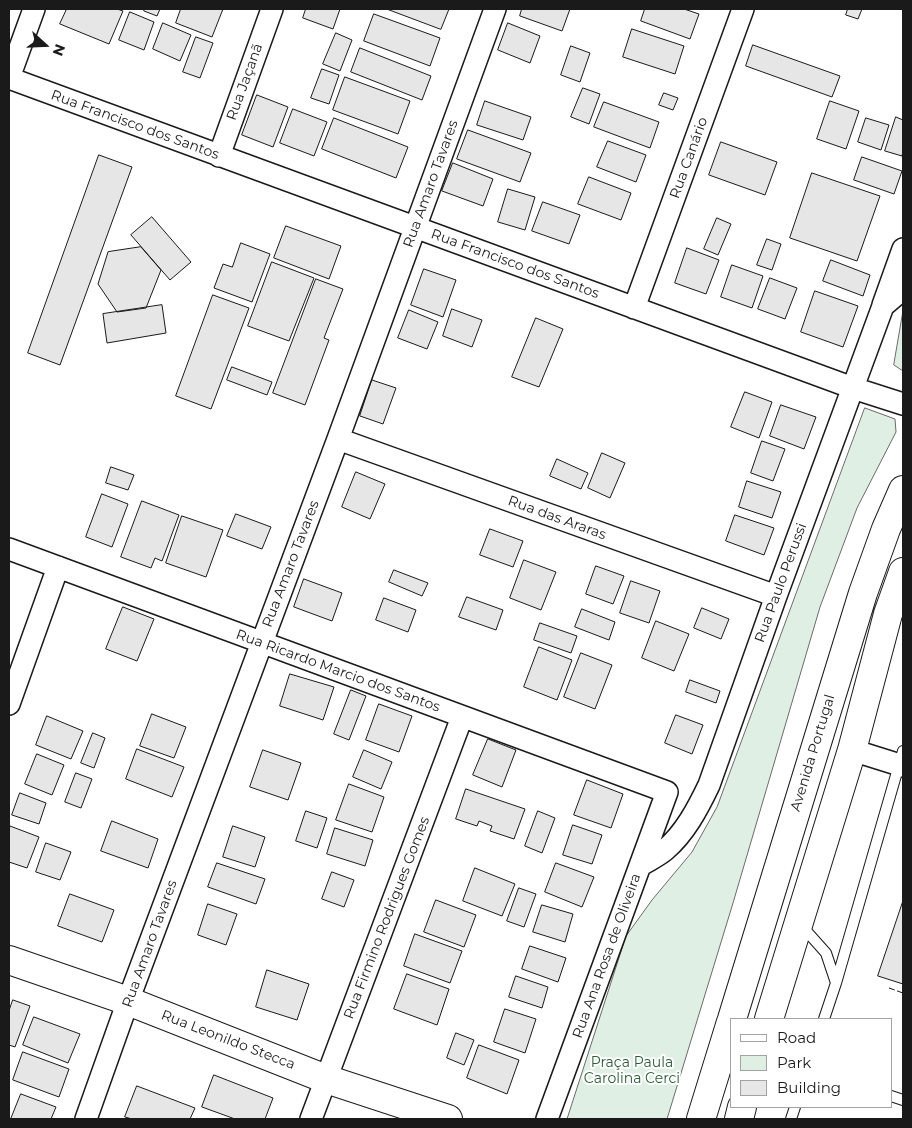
<!DOCTYPE html>
<meta charset="utf-8">
<style>
body{margin:0}
#map{position:relative;width:912px;height:1128px;overflow:hidden;background:#fff;font-family:Montserrat,sans-serif}
canvas{display:block}
.frame{position:absolute;inset:0;border:10px solid #1a1a1a;pointer-events:none}
.legend{position:absolute;left:730px;top:1018px;width:162px;height:90px;box-sizing:border-box;background:#fff;border:1px solid #a3a3a3;margin:0;padding:6px 9px;list-style:none;font-size:15px;color:#1a1a1a}
.legend li{display:flex;align-items:center;gap:10px;height:25px}
.legend b{width:25px;border:1px solid #a3a3a3}
.north{position:absolute;left:20px;top:20px;width:50px;height:50px;-webkit-text-stroke:4px #fff;paint-order:stroke;rotate:110deg;font-size:14px;font-weight:700;line-height:20px;text-align:center;color:#1a1a1a}
.north::after{content:'';display:block;margin:auto;width:18px;height:22px;background:#1a1a1a;clip-path:polygon(50% 0,100% 100%,50% 72%,0 100%)}
</style>
<div id="map">
<canvas width="912" height="1128"></canvas>
<div class="frame"></div>
<ul class="legend">
<li><b style="height:6px;background:#fff"></b>Road</li>
<li><b style="height:14px;background:#e0efe3"></b>Park</li>
<li><b style="height:14px;background:#e6e6e6"></b>Building</li>
</ul>
<div class="north">N</div>
</div>
<script>
const context = document.querySelector('canvas').getContext('2d');
context.lineJoin = 'round';
function fillPath(path, color) {
  context.fillStyle = color;
  context.fill(path, 'evenodd');
}
function strokePath(path, color, width, dash) {
  context.strokeStyle = color;
  context.lineWidth = width;
  context.lineCap = dash ? 'butt' : 'round';
  context.setLineDash(dash || []);
  context.stroke(path);
}
function write(font, color, halo, rows, align = 'center') {
  context.font = font + ' Montserrat,sans-serif';
  context.lineWidth = 4;
  context.setLineDash([]);
  context.textBaseline = 'middle';
  context.strokeStyle = halo;
  context.fillStyle = color;
  for (const [text, x, y, turn = 0] of rows) {
    context.save();
    context.translate(x, y);
    context.rotate((+turn || 0) * Math.PI / 180);
    context.textAlign = isNaN(turn) ? turn : align;
    if (halo) context.strokeText(text, 0, 0);
    context.fillText(text, 0, 0);
    context.restore();
  }
}
const green = new Path2D(`
 M903 311V371L894 365Z
 M865 408 895 419 896 432 857 508 820 607 733 903 667 1119H567L626 936 652 900 692 852 717 807Z`);
fillPath(green, '#e0efe3');
strokePath(green, '#6a6a6a', 1);
const building = new Path2D(`
 M67 9H117L123 11 109 44 60 24Z
 M145 9H160L157 16 144 11Z
 M181 9H223L212 37 176 23Z
 M306 9H340L333 29 303 18Z
 M387 9H449L441 29Z
 M522 9H570L562 31 520 16Z
 M645 9H684L699 14 690 39 641 21Z
 M848 9H862L858 19 846 15Z
 M130 12 154 22 144 50 119 40Z
 M374 14 440 38 430 66 364 41Z
 M163 23 191 35 180 61 153 49Z
 M508 23 540 36 530 63 498 50Z
 M632 29 684 46 675 74 623 57Z
 M336 33 352 40 340 71 323 64Z
 M196 37 213 43 200 78 183 72Z
 M753 45 840 76 832 97 746 66Z
 M571 46 590 53 580 82 561 75Z
 M360 48 431 76 422 100 351 72Z
 M322 69 339 75 329 104 311 98Z
 M345 77 410 101 398 134 333 110Z
 M583 88 600 94 589 124 571 117Z
 M664 93 678 98 673 110 659 105Z
 M257 95 288 107 273 147 242 135Z
 M485 101 531 117 523 140 477 125Z
 M830 101 859 111 846 149 817 139Z
 M604 102 659 122 650 148 594 127Z
 M293 109 327 122 314 156 280 143Z
 M896 117 903 120V151L902 156 885 151Z
 M334 118 408 147 396 178 322 149Z
 M866 118 889 125 881 150 858 142Z
 M468 130 531 153 520 182 457 159Z
 M608 141 646 155 636 182 597 167Z
 M721 142 777 162 765 195 709 175Z
 M99 155 132 167 60 365 28 353Z
 M862 157 902 171 894 194 854 180Z
 M453 163 493 179 483 206 442 191Z
 M812 173 880 196 857 261 790 238Z
 M589 177 631 193 621 220 578 204Z
 M508 189 535 197 525 230 498 222Z
 M543 202 580 215 569 244 532 231Z
 M152 217 191 262 170 280 131 235Z
 M717 218 731 224 718 255 704 249Z
 M286 226 341 246 329 279 274 258Z
 M767 239 781 244 772 270 757 265Z
 M241 243 270 254 252 302 214 288 223 264 232 267Z
 M141 247 161 270 146 308 117 312 98 284 108 252Z
 M687 248 719 260 706 294 675 283Z
 M831 260 870 275 863 296 823 281Z
 M272 262 314 278 289 341 248 326Z
 M732 265 763 276 752 308 721 297Z
 M424 269 456 280 443 317 411 305Z
 M770 278 797 288 785 319 758 309Z
 M316 279 343 289 324 338 329 340 305 405 273 393Z
 M815 291 858 306 843 347 801 332Z
 M213 295 249 308 211 409 176 396Z
 M162 305 166 333 107 343 103 314Z
 M452 309 482 320 472 347 443 336Z
 M409 310 438 322 427 349 398 338Z
 M536 318 563 329 539 387 512 377Z
 M232 367 272 382 267 395 227 380Z
 M372 380 396 388 383 424 360 416Z
 M745 392 772 402 759 438 731 427Z
 M781 405 816 417 804 449 770 436Z
 M762 441 785 449 773 481 751 473Z
 M602 453 625 463 610 498 588 488Z
 M557 459 588 473 581 489 550 476Z
 M111 467 134 475 128 490 106 483Z
 M356 472 385 484 370 519 342 507Z
 M747 481 781 492 772 518 739 507Z
 M102 494 128 504 112 547 86 537Z
 M142 501 179 515 162 561 155 558 151 568 121 557Z
 M236 514 271 527 262 549 227 536Z
 M735 515 774 528 764 555 726 541Z
 M182 516 223 530 206 577 166 563Z
 M490 529 523 541 513 567 480 555Z
 M524 560 556 572 541 610 510 598Z
 M596 566 624 576 613 604 586 594Z
 M394 570 428 583 422 596 389 582Z
 M304 579 342 593 332 621 294 607Z
 M631 581 660 591 649 623 620 613Z
 M467 597 503 610 496 630 459 617Z
 M384 598 416 610 408 632 376 620Z
 M123 607 154 619 137 661 106 649Z
 M702 608 729 619 721 639 694 628Z
 M582 609 615 622 609 640 575 627Z
 M656 621 689 634 674 671 642 658Z
 M540 623 577 636 571 653 534 640Z
 M539 647 572 660 557 700 524 687Z
 M581 653 612 665 595 709 564 697Z
 M290 674 334 687 323 720 280 706Z
 M690 680 720 691 716 703 686 692Z
 M351 690 366 696 349 740 334 734Z
 M379 704 412 716 399 752 366 740Z
 M152 714 186 727 174 758 140 746Z
 M676 715 703 725 692 754 665 743Z
 M47 716 83 731 71 759 36 745Z
 M93 733 105 738 94 768 81 763Z
 M488 739 516 750 502 787 473 775Z
 M137 749 184 767 172 797 126 779Z
 M263 750 301 763 288 800 250 787Z
 M364 750 392 762 381 789 353 777Z
 M37 754 64 765 52 795 25 784Z
 M76 773 92 779 81 808 65 802Z
 M587 780 623 794 611 828 574 815Z
 M349 784 384 797 372 832 336 820Z
 M466 789 525 809 514 839 490 831 492 826 479 821 477 826 456 819Z
 M20 793 46 803 39 824 12 815Z
 M306 811 327 818 317 848 296 841Z
 M538 811 555 818 542 853 525 846Z
 M112 821 158 839 148 868 101 851Z
 M573 825 602 835 592 864 563 855Z
 M10 826 39 837 27 868 9 862Z
 M233 826 265 837 255 867 223 857Z
 M335 828 373 840 365 866 327 854Z
 M46 843 71 852 60 880 36 872Z
 M217 863 265 879 256 904 208 887Z
 M556 863 594 877 582 907 545 892Z
 M475 868 515 884 502 916 463 901Z
 M332 872 354 880 344 907 322 899Z
 M519 888 536 894 524 927 507 921Z
 M70 894 114 910 102 942 58 926Z
 M436 900 476 915 464 947 424 932Z
 M903 901V984L878 976Z
 M208 904 237 914 226 945 198 935Z
 M542 905 573 914 565 942 533 932Z
 M415 934 462 951 450 983 404 966Z
 M530 946 566 958 558 982 522 969Z
 M267 970 309 984 297 1020 256 1007Z
 M407 974 449 989 437 1025 394 1009Z
 M516 976 548 987 542 1008 509 997Z
 M13 1000 30 1006 15 1047 9 1045V1011Z
 M505 1009 536 1019 525 1053 494 1042Z
 M34 1017 80 1034 68 1063 23 1045Z
 M456 1033 474 1040 464 1065 447 1058Z
 M479 1045 519 1060 507 1094 467 1078Z
 M23 1052 69 1069 59 1097 13 1080Z
 M214 1075 273 1098 265 1119H235L202 1107Z
 M137 1086 195 1108 190 1119H132L125 1117Z
 M21 1094 56 1107 51 1119H11Z`);
fillPath(building, '#e6e6e6');
strokePath(building, '#1a1a1a', 1);
const lane = new Path2D(`
 M801 925 826 953 836 983
 M824 1019 836 983 903 751
 M891 1096 903 1100
 M791 1119 795 1107`);
const street = new Path2D(`
 M9 78 853 388 903 404
 M9 78 34 9
 M219 156 272 9
 M883 305 903 249
 M634 308 743 9
 M338 439 776 596
 M9 549 667 792 547 1119
 M9 704 58 567
 M852 750 903 766
 M641 865C649 860 658 856 665 850 685 833 698 808 709 785L776 596 883 306 903 289
 M86 1119 128 1001 338 439 495 9
 M311 1119 462 717`);
const secondary = new Path2D(`
 M9 960 128 1001 326 1079 448 1119
 M732 1019 863 593 886 529 903 490
 M769 1019 852 750 888 614 903 572
 M701 1119 731 1022
 M739 1119 742 1107`);
strokePath(lane, '#1a1a1a', 12);
strokePath(street, '#1a1a1a', 24);
strokePath(secondary, '#1a1a1a', 30);
strokePath(lane, '#fff', 10);
strokePath(street, '#fff', 21);
strokePath(secondary, '#fff', 28);
strokePath(new Path2D(`
 M889 988 903 993`), '#1a1a1a', 1, [6, 2.5]);
write('14px', '#1a1a1a', '#fff', [
 ["Rua Jaçanã",245,82,-70],
 ["Rua Francisco dos Santos",135,125,20],
 ["Rua Canário",689,158,-70],
 ["Rua Amaro Tavares",431,184,-70],
 ["Rua Francisco dos Santos",515,264,20],
 ["Rua das Araras",557,518,20],
 ["Rua Amaro Tavares",291,564,-69],
 ["Rua Paulo Perussi",781,583,-70],
 ["Rua Ricardo Marcio dos Santos",338,671,20],
 ["Avenida Portugal",813,753,-73],
 ["Rua Firmino Rodrigues Gomes",387,918,-69],
 ["Rua Amaro Tavares",150,944,-70],
 ["Rua Ana Rosa de Oliveira",607,956,-70],
 ["Rua Leonildo Stecca",228,1040,21]
]);
write('14px', '#2b5a34', '#fff', [
 ["Praça Paula",632,1063],
 ["Carolina Cerci",632,1079]
]);
</script>
